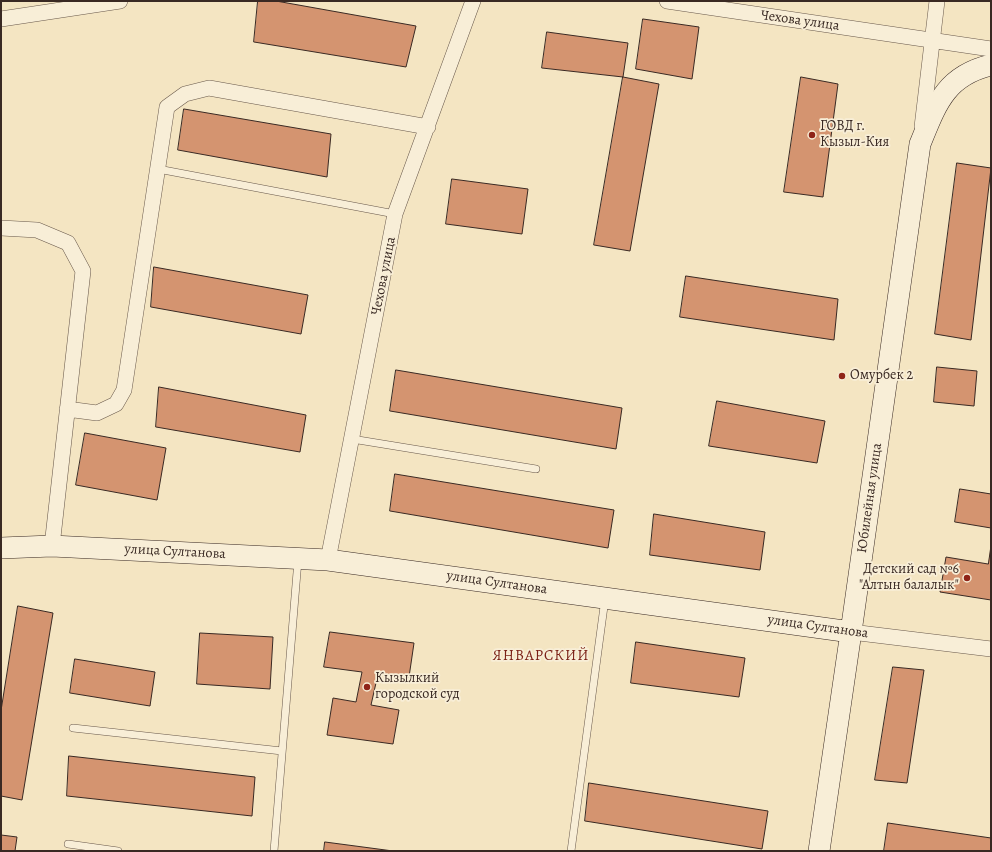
<!DOCTYPE html>
<meta charset="utf-8">
<style>
body{margin:0}
#map{position:relative;width:992px;height:852px;overflow:hidden;background:#f4e5c2;font-family:Alegreya,serif}
canvas{display:block}
.frame{position:absolute;inset:0;border:2px solid #392923;pointer-events:none}
</style>
<div id="map">
<canvas width="992" height="852"></canvas>
<div class="frame"></div>
</div>
<script>
const context = document.querySelector('canvas').getContext('2d');
context.lineJoin = 'round';
function fillPath(path, color) {
  context.fillStyle = color;
  context.fill(path, 'evenodd');
}
function strokePath(path, color, width, dash) {
  context.strokeStyle = color;
  context.lineWidth = width;
  context.lineCap = dash ? 'butt' : 'round';
  context.setLineDash(dash || []);
  context.stroke(path);
}
function write(font, color, halo, rows, align = 'center') {
  context.font = font + ' Alegreya,serif';
  context.lineWidth = 3.5;
  context.setLineDash([]);
  context.textBaseline = 'middle';
  context.strokeStyle = halo;
  context.fillStyle = color;
  for (const [text, x, y, turn = 0] of rows) {
    context.save();
    context.translate(x, y);
    context.rotate((+turn || 0) * Math.PI / 180);
    context.textAlign = isNaN(turn) ? turn : align;
    if (halo) context.strokeText(text, 0, 0);
    context.fillText(text, 0, 0);
    context.restore();
  }
}
const building = new Path2D(`
 M258 1H276L416 26 406 67 254 42Z
 M643 19 699 27 692 79 636 69Z
 M547 32 628 43 623 77 542 68Z
 M623 77 659 84 630 251 594 245Z
 M801 77 838 84 823 197 784 192Z
 M184 109 331 134 327 177 178 150Z
 M957 163 991 168 971 340 935 334Z
 M452 179 528 189 522 234 446 224Z
 M154 267 308 295 301 334 151 307Z
 M686 276 838 299 834 340 680 317Z
 M937 367 977 371 974 406 934 402Z
 M396 370 622 408 616 449 390 411Z
 M159 387 306 415 300 452 156 427Z
 M717 401 825 421 817 463 709 446Z
 M85 433 166 448 157 500 76 485Z
 M395 474 614 510 608 548 390 511Z
 M960 489 991 494V528L955 522Z
 M654 514 765 532 760 570 650 555Z
 M991 546V600L940 592 946 557 988 564Z
 M18 606 53 613 22 800 1 796V711Z
 M330 632 414 643 409 677 378 674 371 705 399 710 393 744 327 735 333 698 356 702 362 672 324 667Z
 M200 633 273 637 270 689 197 684Z
 M636 642 745 658 739 697 631 683Z
 M75 659 155 672 150 706 70 693Z
 M893 667 924 670 907 783 875 780Z
 M69 756 255 777 252 816 67 796Z
 M589 783 768 811 762 849 585 821Z
 M888 823 991 838V851H884Z
 M1 835 17 837 15 851H1Z
 M325 842 393 851H324Z`);
fillPath(building, '#d49470');
strokePath(building, '#392923', 1);
const service = new Path2D(`
 M158 169 395 214
 M352 439 536 469
 M73 728 282 751
 M68 844 118 851
 M274 851 298 560
 M571 851 605 599`);
const minor = new Path2D(`
 M667 1 991 49
 M1 19 120 1
 M922 127 937 1
 M1 228 37 230 68 243 83 271 52 546
 M67 409 97 413 116 404 124 390 167 107 185 94 209 88 428 127
 M328 560 395 214 473 1
 M851 632 991 649`);
const secondary = new Path2D(`
 M1 548 52 546 328 560 851 632
 M819 851 851 632 920 144C936 105 945 76 991 65`);
strokePath(service, '#68584b', 8);
strokePath(minor, '#68584b', 16);
strokePath(secondary, '#392923', 22);
strokePath(service, '#f8eed7', 7);
strokePath(minor, '#f8eed7', 15);
strokePath(secondary, '#f8eed7', 21);
for (const [x, y, r, color] of [
 [812,135,4,"#8f2418"],
 [842,376,4,"#8f2418"],
 [967,578,4,"#8f2418"],
 [367,687,4,"#8f2418"]
]) {
  const dot = new Path2D();
  dot.arc(x, y, r, 0, 2 * Math.PI);
  context.fillStyle = color;
  context.fill(dot);
  strokePath(dot, '#f8eed7', 1.5);
}
write('14px', '#392923', '#f8eed7', [
 ["Чехова улица",800,21,8],
 ["Чехова улица",384,276,-79],
 ["Юбилейная улица",870,498,-82],
 ["улица Султанова",175,552,3],
 ["улица Султанова",497,583,8],
 ["улица Султанова",818,627,8]
]);
write('14px', '#392923', '#f8eed7', [
 ["ГОВД г.",820,127],
 ["Кызыл-Кия",820,143],
 ["Омурбек 2",850,376],
 ["Детский сад №6",959,570,"right"],
 ["\"Алтын балалык\"",959,586,"right"],
 ["Кызылкий",375,679],
 ["городской суд",375,695]
], 'left');
context.letterSpacing = '1px';
write('15px', '#7a1f14', '#f8eed7', [
 ["ЯНВАРСКИЙ",541,656]
]);
context.letterSpacing = '0px';
</script>
